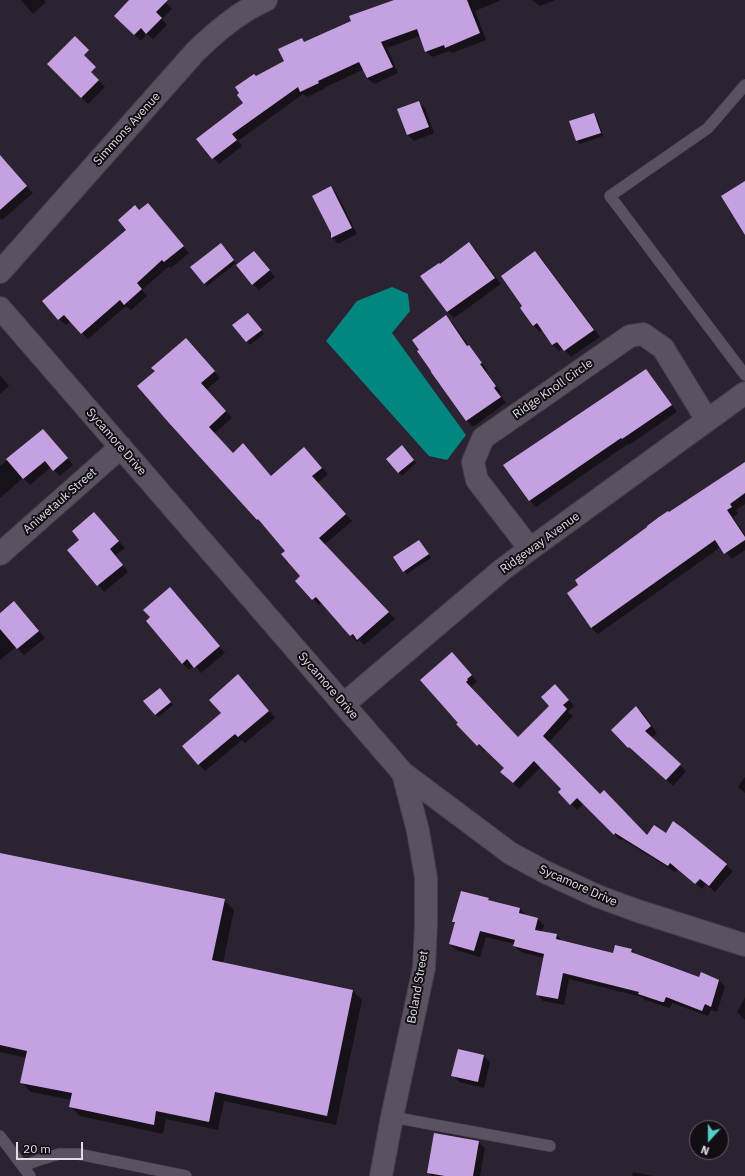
<!DOCTYPE html>
<style>
body{margin:0}
#map{position:relative;width:745px;height:1176px;overflow:hidden;background:#2b2331;font-family:"IBM Plex Sans",sans-serif}
canvas{display:block}
.north{position:absolute;left:689px;top:1120px;width:40px;height:40px;box-sizing:border-box;background:#120e14;border:1px solid #646067;border-radius:50%;rotate:201deg;font-size:11px;font-weight:700;line-height:16px;text-align:center;color:#e0dbe4}
.north::after{content:'';display:block;margin:auto;width:14px;height:18px;background:#55cec6;clip-path:polygon(50% 0,100% 100%,50% 72%,0 100%)}
.scale{position:absolute;left:16px;top:1142px;width:67px;height:18px;box-sizing:border-box;border:2px solid #e0dbe4;border-top:0;padding-left:5px;font-size:12px;line-height:14px;white-space:nowrap;color:#e0dbe4;-webkit-text-stroke:3px #120e14;paint-order:stroke}
</style>
<div id="map">
<canvas width="745" height="1176"></canvas>
<div class="north">N</div>
<div class="scale">20 m</div>
</div>
<script>
const context = document.querySelector('canvas').getContext('2d');
context.lineJoin = 'round';
function fillPath(path, color) {
  context.fillStyle = color;
  context.fill(path, 'evenodd');
}
function strokePath(path, color, width, dash) {
  context.strokeStyle = color;
  context.lineWidth = width;
  context.lineCap = dash ? 'butt' : 'round';
  context.setLineDash(dash || []);
  context.stroke(path);
}
function write(font, color, halo, rows, align = 'center') {
  context.font = font + ' "IBM Plex Sans",sans-serif';
  context.lineWidth = 4;
  context.setLineDash([]);
  context.textBaseline = 'middle';
  context.strokeStyle = halo;
  context.fillStyle = color;
  for (const [text, x, y, turn = 0] of rows) {
    context.save();
    context.translate(x, y);
    context.rotate((+turn || 0) * Math.PI / 180);
    context.textAlign = isNaN(turn) ? turn : align;
    if (halo) context.strokeText(text, 0, 0);
    context.fillText(text, 0, 0);
    context.restore();
  }
}
fillPath(new Path2D(`
 M392 287 408 294 410 311 392 333 466 435 447 460 429 456 326 341 357 301Z`), '#028680');
fillPath(new Path2D(`
 M21 0H44L46 2 33 14Z
 M130 0H163L172 9 162 19 167 25 153 39 147 34 141 41 121 22Z
 M396 0H501L475 11 486 40 452 53 450 51 432 57 426 51 420 36 387 48 398 73 374 84 367 78 364 69 324 88V89L307 97 303 94 238 141 242 146 219 164 213 158 244 103 256 77 285 61 302 40 305 43Z
 M532 0H555L540 6Z
 M83 65 105 87 88 104 66 82Z
 M418 102 425 108 434 133 414 141 408 135Z
 M594 114 597 117 603 136 580 144 577 141 571 122Z
 M0 156 33 193 2 220 0 218Z
 M331 187 337 194 357 234 338 244 332 237Z
 M140 211H154L189 253 171 268 169 266 142 290 147 296 131 310 126 306 88 339 71 321 66 325 59 319 127 230Z
 M469 244 476 250 501 284 454 318 447 312 440 265Z
 M223 248 236 263 207 286 204 283Z
 M535 252 542 259 600 337 571 357 563 348 559 351 553 345 543 330 540 332 534 326 521 308 523 307Z
 M260 259 275 277 259 290 253 284Z
 M251 317 264 334 250 345 234 325Z
 M446 317 453 323 469 346 475 353 487 370 486 371 502 393 500 395 506 403 473 427 467 421 432 372 421 351Z
 M186 339 220 378 206 390 232 418 215 433 233 454 249 451 272 477 310 455 328 474 318 483 352 521 324 545 395 619 364 645 359 640 357 642 351 635 322 603 319 605 296 581 302 576 287 551 170 423 156 371Z
 M646 370 652 377 677 412 629 445 628 444 536 507 530 501Z
 M0 375 9 386 0 394Z
 M43 430 73 465 60 476 51 467 30 485 23 478 0 498V466Z
 M405 450 416 463 402 476 387 459Z
 M745 462V504L736 510 738 514 733 517 745 535V550L732 559 721 547 598 634 591 628 669 513Z
 M94 513 125 548 115 556 128 572 104 592 69 550 81 540Z
 M421 544 431 558 407 574 404 571Z
 M176 594 225 653 201 673 194 665 189 670 182 663 151 617Z
 M4 608 6 610 21 609 45 638 24 655 16 647 0 660V612Z
 M458 659 477 682 472 686 473 687 471 689 519 738 550 706 561 691 574 706 568 712 573 716 548 743 600 795 647 836 666 834 726 865 733 871 715 892 706 884 702 889 677 869 675 872 622 839 620 840 584 803 577 810 559 792 563 789 541 767 519 789 502 772 505 768 486 749 484 751 459 723Z
 M245 682 275 718 245 743 242 740 205 771 183 746 222 714Z
 M162 692 173 705 158 717 155 714Z
 M636 707 643 713 657 733 651 738 686 771 673 786 636 753H635L613 730Z
 M745 777V793L738 787Z
 M0 858 224 900 234 910 223 963 353 991 362 1000 336 1125 224 1101 218 1130 166 1119 163 1134 80 1116 70 1106 72 1100 31 1092 21 1082 27 1058 0 1052Z
 M488 899 491 902 520 909 526 915 538 919 544 925 542 932 557 935 563 942 614 954 616 946 632 950 637 956 700 979 702 974 719 980 725 987 717 1012 711 1010 708 1016 672 1003 670 1008H669L645 1000 642 997 569 979 564 1005 543 1001 537 994 544 958 521 952 514 946 515 944 486 937 480 957 456 950 450 944 456 924 453 922Z
 M745 997V1020L737 1012Z
 M484 1056 490 1062 484 1088 459 1082 453 1075Z
 M478 1142 485 1148 480 1176H432L428 1172Z
 M633 1172 654 1176H632Z`), '#0007');
fillPath(new Path2D(`
 M129 0H168L156 12 162 18 146 34 141 28 134 35 114 16Z
 M394 0H467L480 33 445 48 444 45 425 52 417 29 381 42 393 67 367 78 359 62 318 81 319 83 300 92 298 87 232 134 237 140 212 159 196 139 243 103 237 95 239 93 235 87 254 74 256 76 284 61 278 49 302 38 304 42 351 21 349 16Z
 M75 36 89 50 84 55 96 67 91 72 99 80 81 98 47 64Z
 M419 101 429 127 407 135 397 109Z
 M594 113 601 133 576 141 569 121Z
 M0 155 27 186 0 210Z
 M745 181V235L721 196Z
 M331 186 352 228 331 238V233L312 196Z
 M148 203 184 246 164 262 162 260 137 283 142 289 124 305 120 300 81 334 64 315 58 320 42 301 126 230 118 220 135 205 139 210Z
 M469 242 495 278 447 312 420 276 439 263 440 264Z
 M221 243 234 260 204 284 190 267Z
 M254 251 270 270 252 285 236 265Z
 M535 251 594 330 564 351 557 342 552 345 537 323 533 326 520 308 522 306 501 276Z
 M248 313 262 330 246 342 232 325Z
 M446 315 467 346 469 345 482 363 480 364 496 386 494 388 501 397 466 421 431 372V371L417 351 419 350 412 340Z
 M186 338 215 371 201 383 226 411 209 427 233 453 243 443 271 476 304 447 322 468 312 476 346 514 319 538 389 612 357 640 353 634 350 636 316 597 312 600 295 581 300 576 281 554 285 551 258 519 257 520 169 423 137 386 155 371 151 368Z
 M646 369 672 405 622 439 621 438 529 501 503 465Z
 M43 429 68 458 53 471 45 461 23 479 6 459Z
 M402 445 414 460 398 473 386 459Z
 M745 462V493L730 504 732 507 727 510 745 537V540L724 554 715 540 591 628 567 593 578 585 575 580 647 527V526L659 517 668 511 669 512Z
 M94 512 119 541 110 549 123 565 97 586 67 550 79 540 72 531Z
 M419 540 429 554 403 572 393 557Z
 M170 587 220 646 194 668 187 659 182 664 146 621 150 617 143 610Z
 M14 601 39 631 17 649 0 629V613Z
 M452 652 472 675 467 679 468 680 466 682 518 737 549 706 541 697 555 684 569 700 563 705 567 709 543 736 600 794 604 790 647 835 654 825 666 833 673 821 684 829 727 864 709 886 700 879 695 884 670 863 668 866 615 833 614 835 577 798 570 805 558 792 561 789 534 761 513 783 500 772 504 768 479 744 477 746 456 724 458 723 420 680Z
 M238 674 269 711 238 737 235 734 198 765 182 746 221 713 209 700Z
 M160 688 171 702 155 715 143 701Z
 M636 706 651 726 645 731 681 764 666 780 629 747 628 748 611 730Z
 M0 853 225 899 212 960 353 990 327 1116 215 1092 209 1122 156 1111 154 1125 69 1107 72 1093 20 1083 27 1051 0 1045Z
 M461 891 489 898 488 900 520 908 519 913 538 918 535 930 557 934 556 939 613 953 615 945 632 949 631 952 699 977 701 972 719 980 711 1007 705 1004 702 1011 666 997 664 1002H662L638 994 639 992 563 973 558 999 536 995 544 954 513 946 515 940 480 931 474 951 449 944 455 922H452Z
 M458 1049 484 1055 478 1082 451 1076Z
 M434 1133 479 1141 473 1176H445L427 1173Z`), '#c5a1e1');
const service = new Path2D(`
 M745 85 708 128 610 196 745 375
 M392 1117 550 1146
 M0 1136 30 1176
 M23 1166 39 1160 59 1154H78L186 1176`);
const minor = new Path2D(`
 M0 272 196 51C217 31 239 12 266 0
 M0 308 403 773 510 853 545 872 597 896 638 911 745 945
 M530 549 477 480 473 462 483 438 630 336 643 334 663 348 707 420
 M0 554 121 447
 M344 704 503 569 530 549 745 393
 M381 1176 392 1117 424 968 426 924V878L418 831 403 773`);
strokePath(service, '#443e4a', 12);
strokePath(minor, '#443e4a', 24);
strokePath(service, '#5a5161', 11);
strokePath(minor, '#5a5161', 22);
write('12px', '#e0dbe4', '#120e14', [
 ["Simmons Avenue",127,129,-48],
 ["Ridge Knoll Circle",553,389,-35],
 ["Sycamore Drive",116,442,49],
 ["Aniwetauk Street",60,501,-41],
 ["Ridgeway Avenue",540,543,-36],
 ["Sycamore Drive",328,686,49],
 ["Sycamore Drive",578,886,24],
 ["Boland Street",418,987,-80]
]);
</script>
